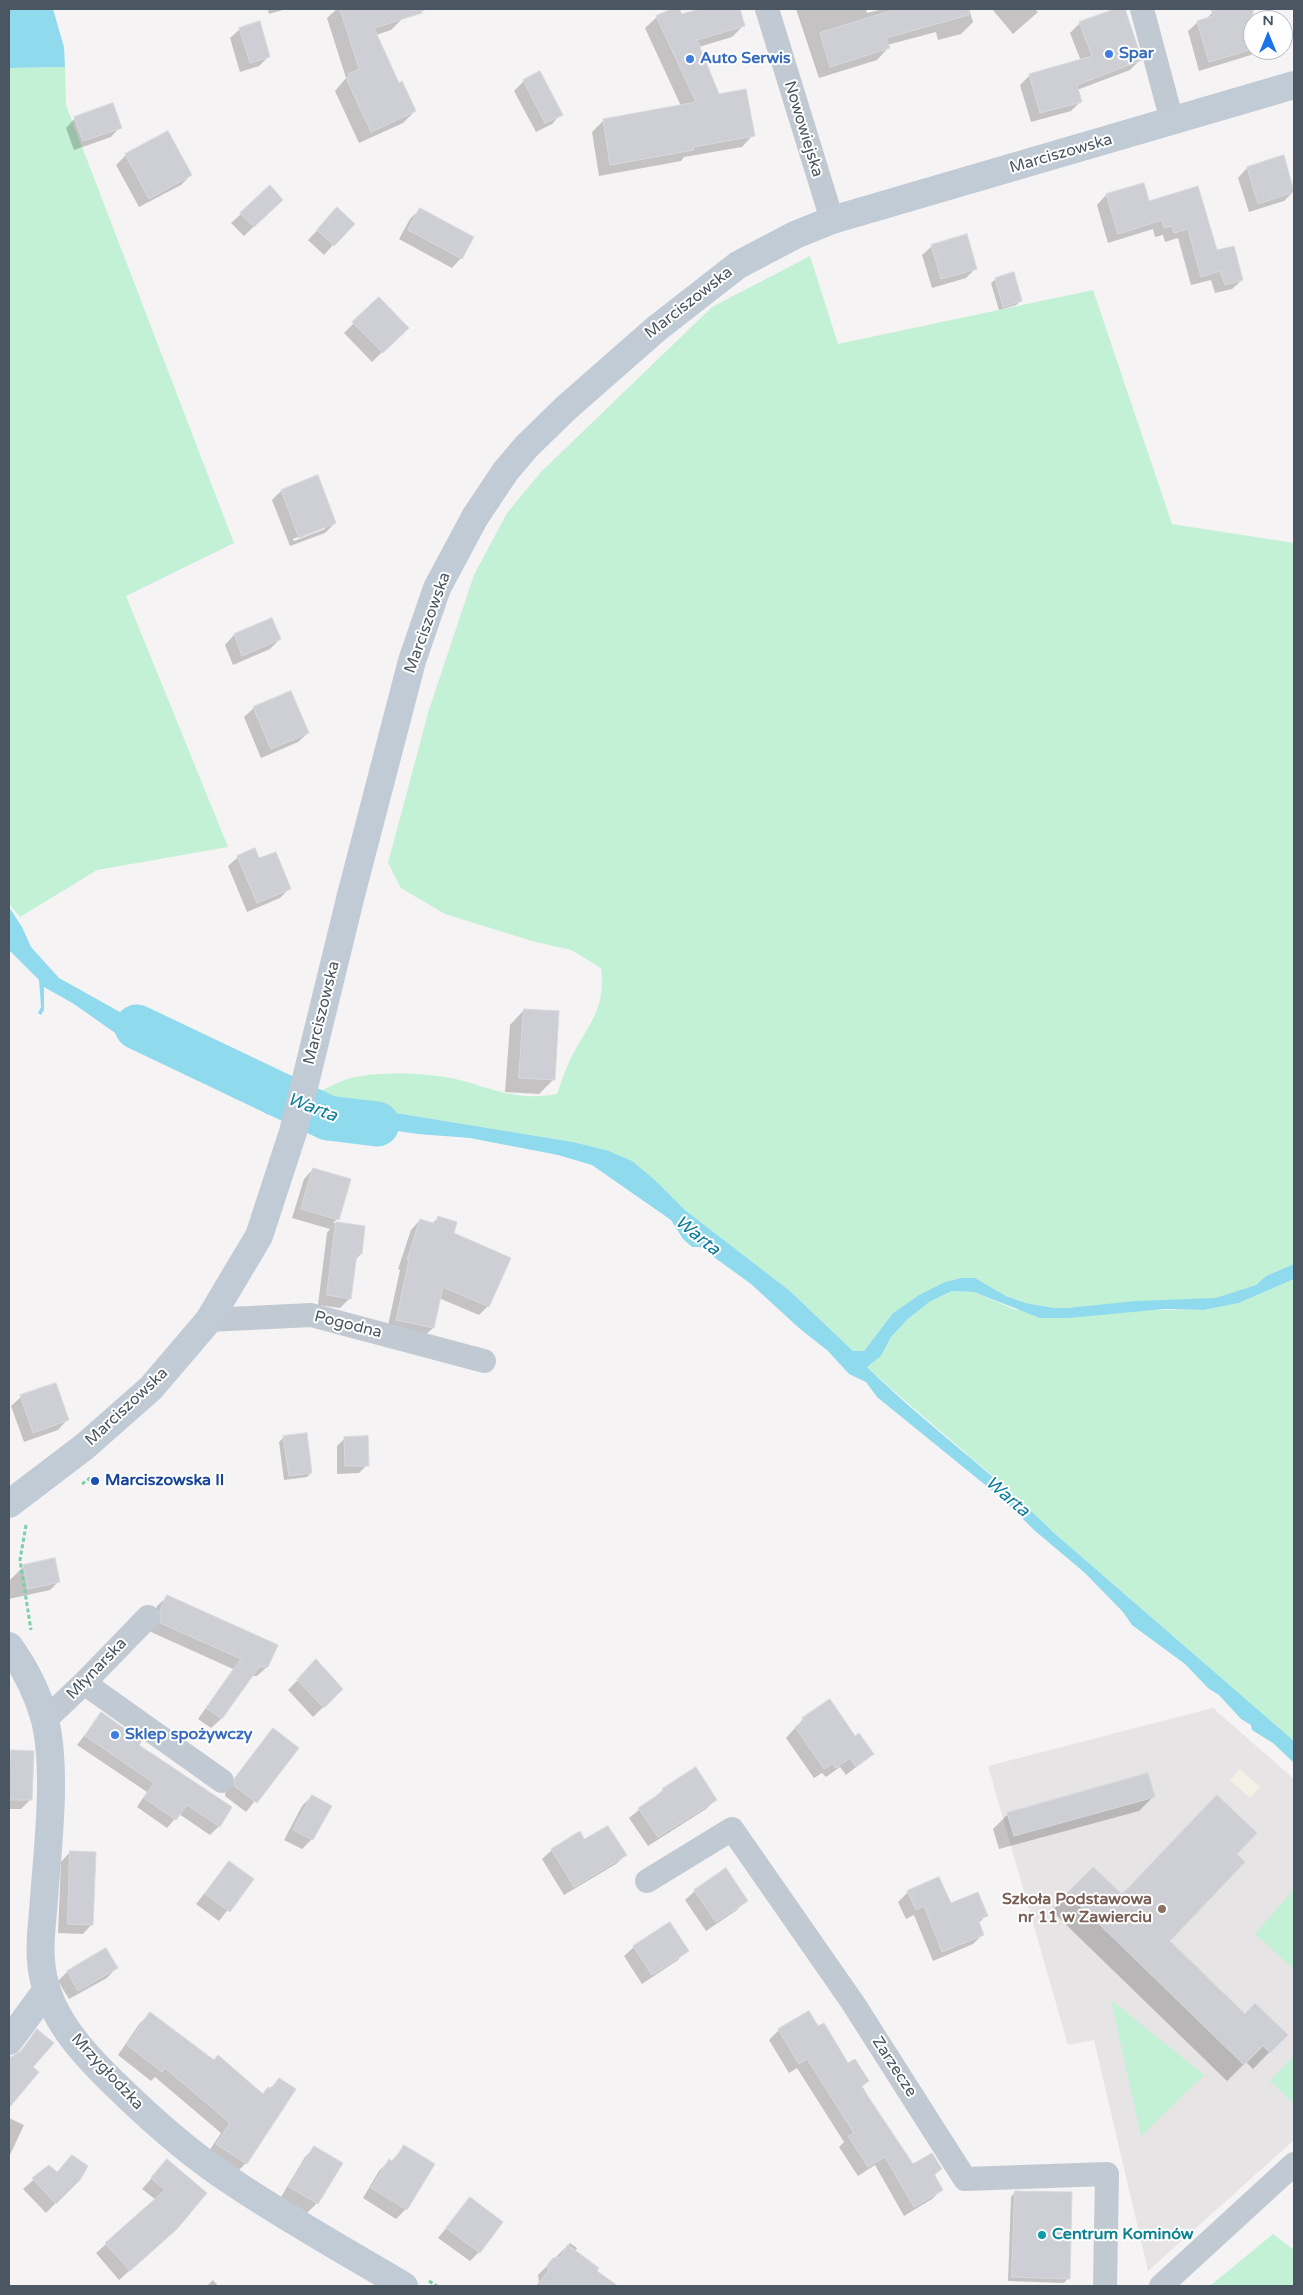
<!DOCTYPE html>
<meta charset="utf-8">
<style>
body{margin:0}
#map{position:relative;width:1303px;height:2295px;overflow:hidden;background:#f5f3f3;font-family:"Varela Round",sans-serif}
canvas{display:block}
.frame{position:absolute;inset:0;border:10px solid #4a5661;pointer-events:none}
.north{position:absolute;left:1243px;top:10px;width:50px;height:50px;box-sizing:border-box;background:#fff;border:1px solid #b7bbc0;border-radius:50%;rotate:0deg;font-size:14px;font-weight:700;line-height:20px;text-align:center;color:#4a5661}
.north::after{content:'';display:block;margin:auto;width:18px;height:22px;background:#1a73e8;clip-path:polygon(50% 0,100% 100%,50% 72%,0 100%)}
</style>
<div id="map">
<canvas width="1303" height="2295"></canvas>
<div class="frame"></div>
<div class="north">N</div>
</div>
<script>
const context = document.querySelector('canvas').getContext('2d');
context.lineJoin = 'round';
function fillPath(path, color) {
  context.fillStyle = color;
  context.fill(path, 'evenodd');
}
function strokePath(path, color, width, dash) {
  context.strokeStyle = color;
  context.lineWidth = width;
  context.lineCap = dash ? 'butt' : 'round';
  context.setLineDash(dash || []);
  context.stroke(path);
}
function write(font, color, halo, rows, align = 'center') {
  context.font = font + ' "Varela Round",sans-serif';
  context.lineWidth = 4;
  context.setLineDash([]);
  context.textBaseline = 'middle';
  context.strokeStyle = halo;
  context.fillStyle = color;
  for (const [text, x, y, turn = 0] of rows) {
    context.save();
    context.translate(x, y);
    context.rotate((+turn || 0) * Math.PI / 180);
    context.textAlign = isNaN(turn) ? turn : align;
    if (halo) context.strokeText(text, 0, 0);
    context.fillText(text, 0, 0);
    context.restore();
  }
}
fillPath(new Path2D(`
 M1213 1708 1294 1779V2140L1148 2271 1094 2040 1068 2045 988 1766Z`), '#e6e4e5');
fillPath(new Path2D(`
 M65 67 66 105 234 543 126 596 228 847 97 870 20 917 9 904V68Z
 M810 256 838 344 1093 290 1172 524 1294 543V1264L1266 1276 1256 1285 1215 1298 1067 1308H1054L1026 1303 1006 1296 975 1278H961L945 1282 919 1295 893 1313 864 1351H853L790 1291 685 1210 656 1181 606 1150 573 1142 390 1112 326 1109 319 1106 317 1093C329 1087 343 1079 356 1077 384 1071 436 1073 463 1081 499 1091 520 1101 557 1094 562 1081 566 1066 573 1054 591 1021 606 1007 601 968L571 950 532 941 445 914 401 888 388 863 428 713 474 575 507 513 541 472 712 307Z
 M1294 1279V1741L1053 1532C994 1473 928 1423 867 1367L881 1356 891 1337 908 1319 928 1302 952 1291 974 1292 1016 1310H1204L1239 1303Z
 M1294 1889V1969L1255 1934Z
 M1111 2000 1204 2075 1141 2136Z
 M1294 2055V2104L1270 2081Z
 M1273 2234 1294 2250V2286H1210Z`), '#c3f1d5');
fillPath(new Path2D(`
 M1240 1769 1260 1787 1250 1798 1230 1780Z`), '#f5f0e5');
fillPath(new Path2D(`
 M9 9H53L64 47 65 67 9 68Z
 M9 907 22 927 31 947 59 978 170 1040H185L199 1043 182 1072 128 1042 74 1004 44 987V1010L41 1015 38 1013 41 1007 39 980 9 950Z
 M221 1054 252 1069 277 1077 268 1115 249 1103 234 1098 206 1082Z
 M319 1106 326 1109 390 1112 573 1142 606 1150 632 1161 656 1181 685 1210 790 1291 853 1351H864L893 1313 919 1295 945 1282 961 1278H975L1006 1296 1026 1303 1054 1308H1067L1136 1301 1215 1298 1256 1285 1266 1276 1294 1264V1279L1239 1303 1204 1310 1165 1309 1068 1318H1040L974 1292 952 1291 929 1302 908 1319 891 1337 881 1356 867 1367C926 1425 994 1473 1053 1532L1294 1741V1763L1273 1743 1252 1730 1251 1725 1241 1719 1219 1695 1208 1688 1185 1664 1132 1625 1123 1612 1085 1573 1034 1530 1005 1501 877 1397 866 1382 849 1374 828 1351 799 1328 751 1284 700 1247H692L683 1239 671 1220 592 1165 558 1155 470 1138 418 1134 316 1119Z`), '#90daee');
fillPath(new Path2D(`
 M200 1040 201 1044 184 1073 181 1074Z
 M278 1075 279 1078 271 1115 268 1117Z`), '#f5f3f3');
fillPath(new Path2D(`
 M268 9H286L269 14Z
 M337 9H428L403 18 391 30 376 35 398 85 415 111 403 123 359 143 335 91 346 78 327 18Z
 M675 9H678L681 15 705 9H738L743 26 732 37 699 47 718 96 753 135 742 147 684 157 681 161 599 176 592 132 604 120 681 106 645 28 657 17Z
 M796 9H866L867 13 883 9H969L973 22 961 34 938 40 936 32 887 45 888 48 877 60 819 78Z
 M992 9H1035L1038 12 1013 34Z
 M1118 9H1124L1140 60 1130 70 1077 90 1080 102 1071 111 1031 122 1020 85 1030 75 1081 61 1070 33 1080 23Z
 M1225 9H1250L1253 20V50H1257L1251 55 1199 71 1188 31 1198 22 1205 20 1212 13Z
 M240 29 269 56 259 66 240 72 230 38Z
 M524 81 561 114 552 124 536 132 514 91Z
 M75 118 120 127 111 137 74 150 66 128Z
 M126 155 191 175 181 185 139 207 116 165Z
 M1283 157 1294 191 1284 201 1249 212 1238 178 1247 168Z
 M1143 184 1148 203 1197 188 1216 251 1242 280 1232 289 1215 293 1211 280 1191 285 1178 238 1165 242 1163 235 1155 237 1153 229 1108 243 1097 205 1106 195Z
 M272 209 244 236 231 223 241 214Z
 M420 209 461 258 452 268 399 239 410 219Z
 M328 219 333 245 324 255 308 240Z
 M932 246 976 268 966 278 932 288 922 255Z
 M996 279 1021 301 1016 305 999 310 991 283Z
 M379 298 407 328 372 362 344 333Z
 M281 491 335 523 325 533 290 546 272 500ZM325 526V529L294 541 293 539Z
 M272 620 280 639 270 649 233 665 225 645 234 635Z
 M254 708 308 733 298 742 261 758 244 717Z
 M238 857 258 860 290 888 280 898 247 912 228 866Z
 M524 1010 554 1079 539 1094 505 1092 510 1025Z
 M313 1169 337 1219 333 1223 364 1227 361 1254 355 1260 350 1298 340 1308 318 1305 327 1233 330 1229 292 1218 304 1179Z
 M438 1218 452 1234 488 1306 479 1315 439 1298 433 1328 423 1337 387 1330 400 1270 398 1269 411 1230 420 1220 432 1224Z
 M21 1397 67 1420 58 1430 24 1442 11 1406Z
 M284 1437 311 1473 307 1477 284 1480 279 1442Z
 M345 1438 367 1465 359 1473 337 1474V1446Z
 M54 1560 59 1581 50 1590 9 1599V1581L23 1567Z
 M167 1597 267 1667 257 1676H251L221 1719 211 1728 198 1719 233 1669 151 1632V1621L157 1606Z
 M316 1661 342 1689 313 1717 288 1690Z
 M101 1714 137 1745 231 1808 219 1826 210 1835 179 1814 167 1828 137 1807 147 1792 77 1745Z
 M803 1719 855 1737 873 1754 846 1775 840 1767 826 1777 822 1773 814 1778 786 1738Z
 M273 1730 297 1748 246 1812 225 1796 226 1789Z
 M12 1751 30 1800 21 1809H9V1754Z
 M663 1790 715 1800 706 1809 648 1846 629 1818Z
 M312 1796 330 1806 312 1839 302 1849 284 1840 302 1806Z
 M1153 1797 1139 1811 999 1849 993 1829 1008 1814Z
 M584 1841 626 1855 616 1864 564 1895 542 1859 552 1850Z
 M70 1852 92 1924 83 1934 58 1933 61 1862Z
 M1235 1854 1168 1941 1245 2016 1286 2035 1253 2069 1246 2062 1227 2081 1052 1911 1093 1868 1122 1896Z
 M229 1862 252 1879 219 1921 196 1904Z
 M695 1891 746 1900 737 1910 706 1931 685 1900Z
 M908 1892 986 1915 978 1924 982 1935 973 1944 933 1961 914 1915 906 1919 898 1902Z
 M634 1947 687 1950 678 1960 642 1984 624 1956Z
 M116 1968 107 1978 69 1999 58 1981 67 1972Z
 M150 2014 262 2095 279 2080 295 2090 246 2163 236 2173 207 2154 221 2133 155 2077 151 2081 118 2055 140 2023Z
 M818 2028 848 2064 867 2081 861 2087 912 2166 941 2169 934 2176 942 2189 932 2199 904 2216 875 2165 858 2176 839 2147 844 2142 797 2068 789 2073 769 2040 779 2030Z
 M37 2031 32 2067 11 2102 9 2100V2059L18 2054Z
 M9 2118 24 2125 9 2157Z
 M404 2146 406 2209 396 2219 363 2198 379 2171 389 2161 391 2162Z
 M314 2148 317 2203 307 2213 281 2197 305 2157Z
 M72 2156 79 2179 46 2213 23 2189 48 2167 56 2173Z
 M167 2161 166 2238 119 2280 96 2253 156 2200 142 2189Z
 M1015 2192 1068 2278 1064 2283 1008 2281 1011 2197Z
 M470 2199 479 2252 470 2261 438 2238Z
 M570 2243 577 2248 575 2252 596 2271 616 2286H536L539 2282 538 2275Z
 M213 2280 218 2286H207Z`), '#0003');
strokePath(new Path2D(`
 M137 1027 328 1118 377 1124`), '#90daee', 45);
const building = new Path2D(`
 M340 9H421L422 13 374 28 399 83 402 81 416 111 371 132 346 78 349 76 348 74 359 69Z
 M672 9H679L682 14 700 9H740L745 26 697 40 719 94 746 89 755 136 693 147 694 150 610 165 603 119 696 102 656 16Z
 M897 9H968L969 15 886 38 890 48 830 67 820 33Z
 M1115 9H1125L1142 60 1077 85 1082 102 1040 113 1029 74 1092 56 1079 22Z
 M1211 9H1253V49L1209 62 1197 21 1213 16Z
 M260 21 270 57 250 63 239 28Z
 M540 71 563 115 545 123 523 80Z
 M113 103 122 128 83 141 74 117Z
 M168 131 192 175 149 199 125 154Z
 M1284 155 1294 192 1258 204 1247 167Z
 M1144 183 1149 201 1198 186 1217 250 1234 246 1243 280 1225 285 1220 271 1201 277 1188 229 1174 233 1172 226 1164 228 1162 220 1118 234 1106 194Z
 M270 185 283 200 254 227 240 213Z
 M337 207 355 224 334 246 317 230Z
 M420 208 474 237 462 259 408 230Z
 M967 234 977 269 941 279 931 245Z
 M1014 272 1022 301 1003 307 995 278Z
 M379 297 409 328 383 353 352 322Z
 M318 475 336 523 299 538 281 490Z
 M272 618 281 639 242 656 234 634Z
 M291 691 309 733 271 749 253 707Z
 M255 848 259 858 276 852 291 889 257 903 237 856Z
 M524 1009 559 1011 555 1080 519 1078Z
 M313 1168 351 1179 339 1220 301 1209Z
 M438 1216 457 1222 454 1233 511 1258 489 1307 443 1287 434 1328 396 1320 409 1260H407L420 1219 436 1224Z
 M336 1222 365 1226 362 1254 357 1253 351 1299 327 1295Z
 M56 1383 69 1420 33 1433 20 1395Z
 M307 1433 312 1473 289 1476 283 1436Z
 M368 1436 369 1466H345L344 1437Z
 M55 1558 60 1582 28 1589 23 1565Z
 M167 1595 278 1645 268 1667H259L222 1719 206 1708 241 1659 160 1623V1611Z
 M316 1659 343 1689 324 1708 297 1680Z
 M830 1699 855 1736 859 1733 874 1754 856 1767 850 1758 836 1768 832 1764 824 1769 795 1727 804 1721 802 1718Z
 M101 1712 142 1741 139 1745 232 1807 220 1827 187 1805 176 1820 144 1798 154 1783 85 1736Z
 M273 1728 299 1748 257 1803 234 1786 235 1778Z
 M11 1750 34 1751 32 1800H9Z
 M696 1767 717 1800 658 1837 638 1808 664 1791 662 1789Z
 M1148 1773 1155 1797 1014 1836 1007 1813Z
 M312 1795 332 1806 313 1840 293 1830Z
 M1217 1795 1257 1833 1237 1854 1245 1862 1170 1941 1245 2014 1255 2003 1288 2035 1270 2053 1263 2046 1244 2065 1067 1893 1093 1867 1122 1894Z
 M608 1826 627 1855 574 1887 551 1849 580 1831 584 1839Z
 M70 1851 96 1852 93 1925 68 1924Z
 M229 1861 254 1879 230 1912 205 1894Z
 M726 1868 748 1901 716 1922 694 1890Z
 M939 1877 951 1903 978 1892 988 1916 978 1919 984 1935 942 1952 924 1906 916 1910 907 1891Z
 M670 1922 689 1951 652 1975 633 1946Z
 M106 1948 118 1968 78 1991 67 1971Z
 M809 2011 818 2026 824 2023 848 2063 855 2059 869 2081 862 2086 867 2095 913 2164 932 2153 942 2169 934 2174 943 2190 914 2207 885 2157 868 2167 848 2136 854 2133 807 2059 799 2064 778 2029Z
 M150 2012 214 2060 218 2055 263 2094 268 2087 271 2089 279 2078 296 2089 247 2164 216 2144 230 2123 165 2068 162 2072 127 2045Z
 M37 2029 54 2043 33 2067 39 2072 9 2108V2058L21 2051Z
 M404 2145 435 2164 407 2210 371 2188 389 2159 393 2162Z
 M314 2146 343 2163 318 2204 289 2187Z
 M72 2155 88 2166 80 2180 56 2204 32 2178 49 2165 57 2172Z
 M167 2159 207 2193 177 2229 130 2271 105 2243 165 2190 151 2178Z
 M1015 2191 1072 2192 1070 2279 1012 2277Z
 M470 2197 503 2222 480 2253 446 2228Z
 M568 2245 599 2268 597 2271 618 2286H537L548 2271V2264L553 2258 560 2257Z`);
fillPath(building, '#cdcfd5');
strokePath(building, '#d7d9de', 1);
strokePath(new Path2D(`
 M82 1484 93 1476
 M26 1525 20 1560 31 1630
 M429 2281 437 2286`), '#7ad0a6', 3, [4, 2.5]);
strokePath(new Path2D(`
 M767 9 832 220
 M1142 9 1172 121
 M209 1320 311 1315 484 1361
 M84 1683 222 1781
 M45 1720 84 1683 148 1617
 M647 1881 732 1829 853 2003 965 2179 1107 2174 1105 2286
 M1161 2286 1294 2164`), '#c1cad2', 24);
strokePath(new Path2D(`
 M9 1504 84 1447 151 1388 209 1320 259 1236 293 1132 351 895 412 661 437 588 475 517 505 472 526 447 566 408 656 329 738 265 795 235 832 220 1294 85
 M9 1646C24 1667 38 1694 45 1720 57 1770 48 1846 44 1898 43 1918 39 1940 41 1960 44 2014 85 2056 122 2091 156 2124 194 2157 234 2183 289 2220 347 2252 404 2286
 M9 2041 46 1991`), '#c1cbd6', 28);
for (const [x, y, r, color] of [
 [1109,54,5,"#3f7fe0"],
 [690,59,5,"#3f7fe0"],
 [95,1481,5,"#1a4fb4"],
 [115,1735,5,"#3f7fe0"],
 [1162,1909,5,"#8d6e63"],
 [1042,2235,5,"#0f9aa8"]
]) {
  const dot = new Path2D();
  dot.arc(x, y, r, 0, 2 * Math.PI);
  context.fillStyle = color;
  context.fill(dot);
  strokePath(dot, '#fff', 2);
}
write('bold 16px', '#366cbe', '#fff', [
 ["Spar",1119,54],
 ["Auto Serwis",700,59],
 ["Sklep spożywczy",125,1735]
], 'left');
write('16px', '#4a5661', '#fff', [
 ["Nowowiejska",803,129,73],
 ["Marciszowska",1061,154,-16],
 ["Marciszowska",689,303,-38],
 ["Marciszowska",428,623,-70],
 ["Marciszowska",322,1013,-76],
 ["Pogodna",348,1325,14],
 ["Marciszowska",127,1407,-43],
 ["Młynarska",97,1669,-46],
 ["Zarzecze",894,2067,57],
 ["Mrzygłodzka",107,2072,47]
]);
write('bold 16px', '#164399', '#fff', [
 ["Marciszowska II",105,1481]
], 'left');
write('bold 16px', '#785e54', '#fff', [
 ["Szkoła Podstawowa",1152,1900],
 ["nr 11 w Zawierciu",1152,1918]
], 'right');
write('bold 16px', '#0d838f', '#fff', [
 ["Centrum Kominów",1052,2235]
], 'left');
write('italic 18px', '#0c7c9b', '#fff', [
 ["Warta",312,1108,21],
 ["Warta",697,1236,39],
 ["Warta",1007,1497,41]
]);
</script>
